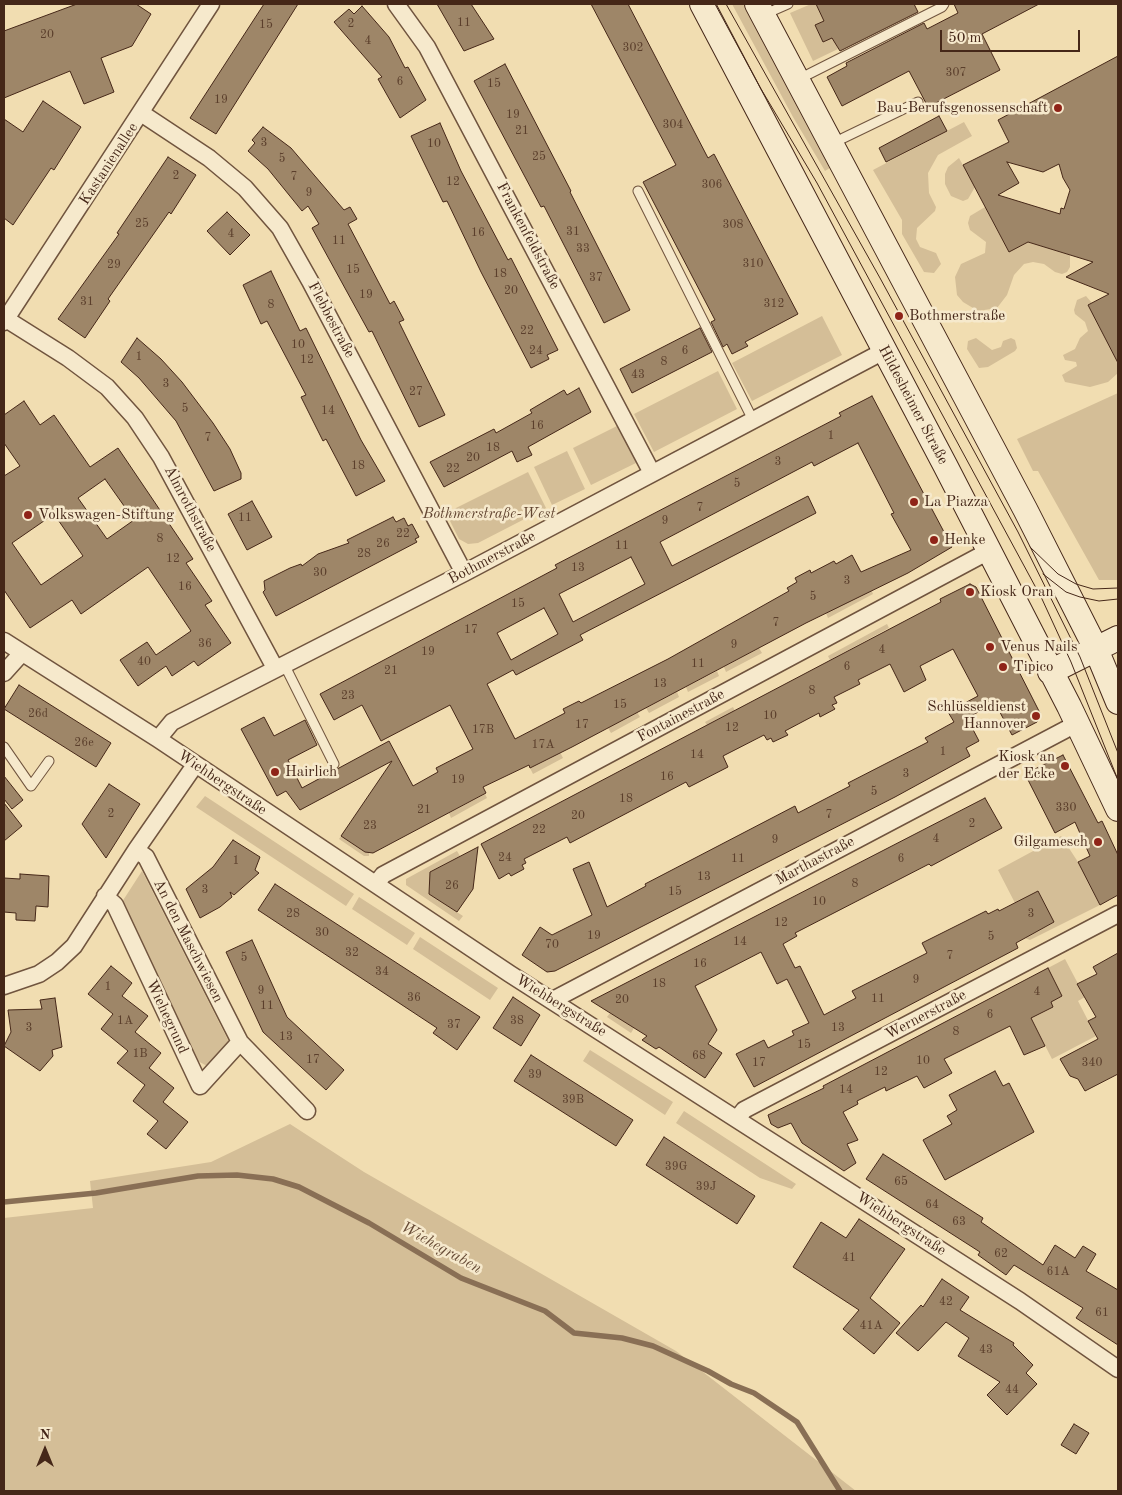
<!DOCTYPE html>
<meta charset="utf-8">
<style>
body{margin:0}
#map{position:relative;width:1122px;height:1495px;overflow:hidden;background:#f1ddb1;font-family:"Old Standard TT",serif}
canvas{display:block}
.frame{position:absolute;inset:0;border:5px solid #452718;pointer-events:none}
.north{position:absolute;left:20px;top:1425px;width:50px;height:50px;-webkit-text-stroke:4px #f6e9cc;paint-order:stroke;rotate:0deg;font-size:14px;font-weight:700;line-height:20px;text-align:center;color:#452718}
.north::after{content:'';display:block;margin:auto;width:18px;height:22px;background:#452718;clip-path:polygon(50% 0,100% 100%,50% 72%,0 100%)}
.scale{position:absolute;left:940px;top:30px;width:140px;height:22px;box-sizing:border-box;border:2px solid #452718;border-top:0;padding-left:6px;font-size:15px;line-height:18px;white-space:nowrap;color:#452718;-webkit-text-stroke:4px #f6e9cc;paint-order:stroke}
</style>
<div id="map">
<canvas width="1122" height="1495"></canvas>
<div class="frame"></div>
<div class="north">N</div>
<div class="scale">50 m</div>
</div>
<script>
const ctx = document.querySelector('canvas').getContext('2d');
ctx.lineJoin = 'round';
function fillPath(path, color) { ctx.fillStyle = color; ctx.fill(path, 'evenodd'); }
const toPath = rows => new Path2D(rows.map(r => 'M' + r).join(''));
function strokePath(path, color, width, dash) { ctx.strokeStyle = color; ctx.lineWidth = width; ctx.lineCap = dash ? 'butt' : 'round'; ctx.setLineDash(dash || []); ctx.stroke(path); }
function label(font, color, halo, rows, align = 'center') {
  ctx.font = font + ' "Old Standard TT",serif'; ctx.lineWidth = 5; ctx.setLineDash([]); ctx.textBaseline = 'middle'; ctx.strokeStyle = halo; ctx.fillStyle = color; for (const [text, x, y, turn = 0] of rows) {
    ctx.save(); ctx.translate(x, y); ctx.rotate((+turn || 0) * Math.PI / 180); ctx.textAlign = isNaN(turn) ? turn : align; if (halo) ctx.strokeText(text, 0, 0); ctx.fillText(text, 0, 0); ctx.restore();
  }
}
fillPath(toPath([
 [732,4,743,4,833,166,825,171,793,117],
 [811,4,816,4,824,21,815,25,823,42,833,37,838,49,813,61,790,13],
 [964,122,972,136,938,155,928,173,929,193,936,207,935,211,917,228,916,239,920,247,936,253,941,264,934,273,924,272,902,234,902,220,873,170],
 [959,158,975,187,968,199,963,201,951,196,945,184,945,174,948,167],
 [985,207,1009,252,1028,242,1070,255,1070,267,1067,272,1062,274,1055,272,1044,264,1033,262,1024,264,1014,275,1007,295,997,308,978,311,963,302,957,295,955,277,961,264,985,253,986,242,970,230,968,223,970,216],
 [1086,296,1092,303,1088,305,1118,363,1118,373,1108,382,1090,387,1065,382,1062,375,1077,366,1076,362,1065,360,1063,355,1075,349,1080,338,1088,331,1085,322,1075,314,1074,310,1077,300],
 [822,316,842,355,752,401,732,363],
 [976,338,992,350,1001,347,1003,341,1011,338,1015,340,1017,348,1015,351,988,367,979,368,967,349,968,341],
 [718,371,737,409,654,452,634,414],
 [1118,393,1118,580,1099,580,1038,471,1033,471,1017,439],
 [619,425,638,462,591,485,573,448],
 [567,451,585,489,552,505,534,467],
 [528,472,546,508,478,543,468,544,459,539,446,513],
 [871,589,873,594,828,618,826,613],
 [887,624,889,628,830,660,828,656],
 [759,648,762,653,726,672,724,667],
 [717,671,719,676,688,692,686,687],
 [677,692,679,697,649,713,646,708],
 [733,707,735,711,707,725,705,722],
 [637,712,640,717,611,733,608,728],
 [560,752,563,758,533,774,530,768],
 [485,794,487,798,451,818,449,813],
 [205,796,354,894,346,906,196,807],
 [341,836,365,852,369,852,369,856,364,856,339,839],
 [1061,836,1078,862,1100,905,1030,940,1025,938,1054,922,1038,891,1015,903,998,870],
 [457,851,460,856,430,872,429,894,463,916,459,921,406,885,406,879],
 [142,871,230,1044,207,1066,196,1060,122,902],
 [359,897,415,933,407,945,352,909],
 [420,937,498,988,490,1000,413,949],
 [1065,959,1085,997,1078,1001,1096,1036,1052,1059,1032,1020,1025,1015,1039,1014,1053,1007,1051,1002,1062,996,1048,968],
 [610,1013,634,1028,631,1033,607,1017],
 [590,1050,673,1102,665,1115,583,1061],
 [684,1111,796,1184,792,1189,760,1178,676,1123],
 [290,1124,364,1172,676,1351,856,1491,4,1491,4,1218,93,1208,90,1181,211,1162]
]), '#d4be97');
strokePath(toPath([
 [4,1202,96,1193,198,1176,237,1175,273,1179,299,1187,369,1223,461,1278,545,1311,574,1333,622,1338,653,1346,708,1371,731,1384,754,1393,797,1422,840,1491]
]), '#896f55', 5.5);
const building = toPath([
 [77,4,136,4,151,14,132,46,101,58,114,92,84,104,70,71,4,98,4,31,77,4],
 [264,4,298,4,216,134,190,118,264,4],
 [437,4,471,4,494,39,464,51,437,4],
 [591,4,628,4,708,158,714,154,798,314,745,342,748,346,732,354,727,344,723,347,711,322,715,320,643,182,676,165,591,4],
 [816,4,914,4,918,12,840,51,832,38,823,42,815,25,824,21,816,4],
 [954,4,1039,4,982,34,1000,70,928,107,909,71,842,106,827,77,847,66,846,63,924,23,927,29,958,13,954,4],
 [362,6,389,37,405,68,408,67,426,100,400,118,378,79,382,77,334,22,349,9,354,14,362,6],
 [1118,56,1118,363,1088,305,1109,294,1066,277,1093,262,1028,242,1009,252,963,165,1009,142,998,120,1118,56],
 [1007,162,1043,172,1059,164,1063,178,1070,190,1064,209,1061,208,1060,214,998,195,1019,183,1007,162],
 [505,64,571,191,570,192,630,310,604,323,544,206,541,207,474,81,505,64],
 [43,101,81,127,54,170,51,168,13,225,4,218,4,119,23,132,43,101],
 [939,116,947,131,886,162,879,148,939,116],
 [440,123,461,171,508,260,511,258,558,350,547,355,549,359,531,368,481,272,448,203,447,201,443,202,411,136,440,123],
 [263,127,291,148,344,210,350,207,357,219,348,224,390,304,394,301,404,320,399,322,445,415,419,427,372,331,369,332,312,228,319,224,308,206,302,211,268,169,248,151,255,143,252,140,263,127],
 [168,157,196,175,171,214,169,212,108,299,110,301,85,338,58,319,119,234,117,233,168,157],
 [227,212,250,235,230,255,207,231,227,212],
 [271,271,300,331,306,328,361,440,385,481,356,496,326,439,323,441,301,397,306,395,267,321,261,324,243,285,271,271],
 [700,328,712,352,632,393,620,369,700,328],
 [137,338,161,359,182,382,213,423,230,449,241,473,241,479,214,491,176,421,139,378,121,362,137,338],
 [579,388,591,412,528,447,532,455,517,462,512,451,444,487,430,462,494,429,496,433,532,413,530,410,564,390,567,395,579,388],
 [872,396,952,547,908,573,806,623,572,747,530,768,529,765,483,787,486,793,373,853,365,852,341,836,392,761,300,810,286,791,277,796,241,729,264,717,274,736,305,720,317,745,288,760,302,788,389,741,413,786,438,772,436,768,473,749,450,705,381,741,362,705,334,720,320,694,557,568,555,565,841,416,839,413,872,396],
 [858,443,894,513,891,514,911,550,861,572,852,555,836,564,834,561,811,573,810,570,795,578,797,582,787,588,789,591,668,659,581,703,579,701,563,709,565,713,515,739,487,684,513,670,516,675,583,640,580,635,816,513,808,496,672,566,660,542,812,462,814,466,858,443],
 [631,557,645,584,573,622,559,594,631,557],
 [544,608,558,634,511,660,497,633,544,608],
 [24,401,40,425,54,415,90,467,118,448,193,559,186,563,212,601,205,605,231,643,198,666,194,661,172,676,166,666,138,686,120,660,147,642,156,655,191,631,148,567,81,614,72,600,30,628,4,590,4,476,20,466,4,443,4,415,24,401],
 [105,479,134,520,107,539,78,498,105,479],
 [54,514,83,556,41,585,12,543,54,514],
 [252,501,272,537,247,550,228,514,252,501],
 [393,517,396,522,404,518,408,526,412,524,419,537,415,539,417,542,276,616,263,592,265,590,264,581,290,568,301,564,302,566,318,554,349,543,347,540,393,517],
 [970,584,976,587,1040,713,1037,722,1012,735,995,703,967,718,979,741,966,748,970,756,895,797,555,971,547,972,522,955,540,927,552,935,592,915,573,869,589,862,607,907,646,886,645,884,795,806,798,813,850,786,848,783,928,742,925,738,954,722,948,712,978,696,953,649,920,666,926,680,904,692,890,664,858,680,860,684,834,697,837,703,832,705,835,709,820,717,819,713,785,731,788,735,773,742,771,738,767,740,764,735,723,756,728,767,689,787,686,782,570,843,567,837,524,859,526,863,522,865,524,869,511,876,509,873,499,879,481,844,941,602,940,599,970,584],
 [19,685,111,743,96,767,4,709,19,685],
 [1063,755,1098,823,1102,821,1118,855,1118,895,1100,905,1078,862,1090,856,1075,822,1055,833,1025,774,1063,755],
 [4,776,23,800,12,809,4,799,4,776],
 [109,784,140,804,106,858,82,824,109,784],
 [985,798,1002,828,931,866,929,864,795,933,797,936,783,944,795,968,800,966,824,1015,856,998,852,991,927,953,922,943,986,911,988,914,998,909,999,911,1038,891,1054,922,1016,943,1018,948,754,1087,736,1054,764,1040,768,1048,794,1035,792,1031,809,1023,787,979,777,984,761,952,695,986,717,1030,708,1044,722,1053,705,1078,659,1047,656,1049,642,1040,647,1036,591,1001,985,798],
 [4,803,22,826,4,841,4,803],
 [233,840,260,857,255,870,259,873,234,895,230,892,232,897,220,907,200,918,186,889,213,867,233,840],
 [478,847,473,889,457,912,429,894,430,872,478,847],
 [20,874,49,876,48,907,36,906,35,921,16,920,16,913,4,912,4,878,20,879,20,874],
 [275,884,480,1017,457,1050,433,1033,437,1028,258,910,275,884],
 [252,940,287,1017,344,1070,326,1090,263,1032,226,952,252,940],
 [1118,953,1118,1074,1085,1091,1078,1079,1070,1076,1060,1059,1098,1039,1088,1021,1096,1017,1077,984,1097,974,1093,967,1118,953],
 [111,966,132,983,122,996,148,1016,135,1032,161,1053,149,1068,174,1088,163,1102,188,1122,166,1149,147,1134,158,1121,133,1101,145,1085,117,1063,128,1051,101,1029,113,1014,88,994,111,966],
 [1048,968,1062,996,1051,1002,1053,1007,1031,1018,1045,1046,1024,1055,1010,1026,944,1059,952,1073,924,1088,917,1076,886,1091,885,1087,857,1101,858,1104,843,1112,858,1140,847,1144,856,1163,844,1171,802,1143,791,1123,778,1128,771,1124,768,1115,824,1088,823,1086,1048,968],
 [513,997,540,1015,521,1046,493,1028,513,997],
 [55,998,62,1047,52,1050,53,1056,40,1071,4,1046,11,1032,8,1010,42,1009,40,1000,55,998],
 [531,1055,633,1120,616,1146,514,1081,531,1055],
 [995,1071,1003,1086,1009,1083,1034,1132,945,1180,923,1140,952,1124,947,1116,957,1110,949,1095,995,1071],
 [664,1137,755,1196,737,1224,646,1165,664,1137],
 [883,1154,983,1218,981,1222,1043,1265,1055,1245,1075,1258,1083,1246,1096,1254,1086,1271,1118,1290,1118,1345,1076,1318,1083,1308,1014,1265,1006,1275,978,1255,980,1252,866,1179,883,1154],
 [859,1219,905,1249,870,1298,900,1323,874,1354,843,1329,859,1310,793,1267,821,1222,846,1238,859,1219],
 [942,1279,969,1297,960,1310,1014,1343,1013,1345,1033,1365,1026,1373,1037,1384,1007,1415,987,1395,1000,1382,958,1356,969,1338,946,1322,918,1351,896,1333,921,1305,923,1307,942,1279],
 [1074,1424,1089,1433,1076,1454,1061,1445,1074,1424]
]);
fillPath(building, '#9e8668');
strokePath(building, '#452718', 1);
const lane = toPath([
 [763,15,788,4],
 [797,80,942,7,944,4],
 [831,144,918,102],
 [638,191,753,420],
 [284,664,334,764],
 [4,747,31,786,49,761]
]);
const street = toPath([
 [396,4,427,47,652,473],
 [141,113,209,158,245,188,280,228,310,281,464,573],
 [6,319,68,358,107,387,135,418,161,457,275,668],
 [4,322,211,4],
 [4,641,158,739,510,974,1020,1301,1118,1369],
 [4,673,22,653],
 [158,739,172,722,464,573,884,351],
 [136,850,146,857,240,1042,307,1111],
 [376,884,383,875,989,551],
 [105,896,115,905,200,1086,240,1042],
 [4,986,39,974,57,962,74,946,136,850,195,765],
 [553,1000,1078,723],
 [737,1119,744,1110,1118,914]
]);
const secondary = toPath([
 [702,4,945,465,1069,706,1118,809],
 [757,4,1025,509,1096,649,1118,702],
 [1050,672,1118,638]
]);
strokePath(lane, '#70543e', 11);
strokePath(street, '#70543e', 19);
strokePath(secondary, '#452718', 26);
strokePath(lane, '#f6e9cc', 9);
strokePath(street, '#f6e9cc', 16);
strokePath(secondary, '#f6e9cc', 24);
strokePath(toPath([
 [715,4,761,89,817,183,1042,599,1071,662,1118,780],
 [726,4,880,278,1018,532,1080,657,1118,753],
 [1030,547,1058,574,1076,584,1093,589,1118,588],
 [1043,574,1066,592,1080,597,1099,601,1118,599]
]), '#452718', 1);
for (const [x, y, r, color] of [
 [1058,108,5,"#8f2418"],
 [899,316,5,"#8f2418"],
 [914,502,5,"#8f2418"],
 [28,515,5,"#8f2418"],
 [934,540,5,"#8f2418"],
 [970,592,5,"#8f2418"],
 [990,647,5,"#8f2418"],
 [1003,667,5,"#8f2418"],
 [1036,716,5,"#8f2418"],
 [1065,766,5,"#8f2418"],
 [275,772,5,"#8f2418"],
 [1098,842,5,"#8f2418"]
]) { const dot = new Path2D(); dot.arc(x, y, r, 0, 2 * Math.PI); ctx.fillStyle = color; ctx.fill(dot); strokePath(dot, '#f6e9cc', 2); }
label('12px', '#5b3f2c', null, [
 ["11",464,23],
 ["2",351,24],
 ["15",266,25],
 ["20",47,35],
 ["4",368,41],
 ["302",633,48],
 ["307",956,73],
 ["6",400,82],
 ["15",494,84],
 ["19",221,100],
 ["19",513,115],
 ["304",673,125],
 ["21",522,131],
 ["3",264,143],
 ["10",434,144],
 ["25",539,157],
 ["5",282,159],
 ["2",176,176],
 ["7",294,177],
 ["12",453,182],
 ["306",712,185],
 ["9",309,193],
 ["25",142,224],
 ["308",733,225],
 ["31",573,232],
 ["16",478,233],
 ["4",231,234],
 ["11",339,241],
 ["33",583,249],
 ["310",753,264],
 ["29",114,265],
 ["15",353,270],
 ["18",500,274],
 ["37",596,278],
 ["20",511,291],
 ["19",366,295],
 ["31",87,302],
 ["312",774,304],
 ["8",271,305],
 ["22",527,331],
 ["10",298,345],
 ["24",536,351],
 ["6",685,351],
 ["1",139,357],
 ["12",307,360],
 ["8",664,362],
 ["43",638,375],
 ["3",166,384],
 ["27",416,392],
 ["5",185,409],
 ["14",328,411],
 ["16",537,426],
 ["1",831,436],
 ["7",208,438],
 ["18",493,448],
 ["20",473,458],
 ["3",778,462],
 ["18",358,466],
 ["22",453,469],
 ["5",737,484],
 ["7",700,508],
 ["11",245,518],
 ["9",665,521],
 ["22",403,534],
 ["8",160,539],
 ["26",383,544],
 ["11",622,546],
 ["28",364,554],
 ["12",173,559],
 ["13",578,568],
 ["30",320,573],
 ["3",847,581],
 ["16",185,587],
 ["5",813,597],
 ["15",518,604],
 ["7",776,623],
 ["17",471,630],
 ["36",205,644],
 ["9",734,645],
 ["4",882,650],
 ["19",428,652],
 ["40",144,662],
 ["11",698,664],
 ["6",847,667],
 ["21",391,671],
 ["13",660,684],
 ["8",812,691],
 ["23",348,696],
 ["15",620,705],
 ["26d",38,714],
 ["10",770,716],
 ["17",582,725],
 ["12",732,728],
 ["17B",483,730],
 ["26e",84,743],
 ["17A",543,745],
 ["1",943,752],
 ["14",697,755],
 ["3",906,774],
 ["16",667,777],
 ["19",458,780],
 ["5",874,792],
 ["18",626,799],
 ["330",1066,808],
 ["21",424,810],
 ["2",111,814],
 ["7",829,815],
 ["20",578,816],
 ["2",972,824],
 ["23",370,826],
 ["22",539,830],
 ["4",936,839],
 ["9",775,840],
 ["24",505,858],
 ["11",738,859],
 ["6",901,859],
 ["1",236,861],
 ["13",704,877],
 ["8",855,884],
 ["26",452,886],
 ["3",205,890],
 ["15",675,892],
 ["10",819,902],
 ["28",293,914],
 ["3",1031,914],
 ["12",781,923],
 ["30",322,933],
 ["19",594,936],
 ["5",991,937],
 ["14",740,942],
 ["70",552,945],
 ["32",352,953],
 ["7",950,956],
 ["5",244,958],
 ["16",700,964],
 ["34",382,972],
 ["9",916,980],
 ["18",659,984],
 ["1",108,987],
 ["9",261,991],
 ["4",1037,992],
 ["36",414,998],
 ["11",878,999],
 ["20",622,1000],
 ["11",267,1006],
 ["6",990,1015],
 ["1A",125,1021],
 ["38",517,1021],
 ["37",454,1025],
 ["3",29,1028],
 ["13",838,1028],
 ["8",956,1032],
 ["13",286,1037],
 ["15",804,1045],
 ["1B",140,1054],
 ["68",699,1056],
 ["17",313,1060],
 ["10",923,1061],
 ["17",759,1063],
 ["340",1092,1063],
 ["12",881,1072],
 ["39",535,1075],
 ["14",846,1090],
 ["39B",573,1100],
 ["39G",676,1167],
 ["65",901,1182],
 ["39J",706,1187],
 ["64",932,1205],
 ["63",959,1222],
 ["62",1001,1254],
 ["41",849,1258],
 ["61A",1058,1272],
 ["42",946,1302],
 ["61",1102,1313],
 ["41A",871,1326],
 ["43",986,1350],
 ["44",1012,1390]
]);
label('15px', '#452718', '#f6e9cc', [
 ["Bau-Berufsgenossenschaft",1048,108,"right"],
 ["Bothmerstraße",909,316],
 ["La Piazza",924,502],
 ["Volkswagen-Stiftung",38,515],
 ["Henke",944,540],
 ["Kiosk Oran",980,592],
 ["Venus Nails",1000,647],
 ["Tipico",1013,667],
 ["Schlüsseldienst",1026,707,"right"],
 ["Hannover",1026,724,"right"],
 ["Kiosk an",1055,757,"right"],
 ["der Ecke",1055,774,"right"],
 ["Hairlich",285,772],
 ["Gilgamesch",1088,842,"right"]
], 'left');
label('15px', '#452718', '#f6e9cc', [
 ["Kastanienallee",109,164,-57],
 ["Frankenfeldstraße",528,236,62],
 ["Flebbestraße",331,320,62],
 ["Hildesheimer Straße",913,405,62],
 ["Almrothstraße",190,509,62],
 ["Bothmerstraße",492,558,-28],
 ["Fontainestraße",681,716,-28],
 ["Wiehbergstraße",222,783,34],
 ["Marthastraße",815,861,-28],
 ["An den Maschwiesen",188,941,63],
 ["Wiehbergstraße",561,1006,32],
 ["Wernerstraße",926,1015,-28],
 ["Wiehegrund",167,1017,65],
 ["Wiehbergstraße",901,1224,33]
]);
label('italic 15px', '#624531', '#f6e9cc', [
 ["Bothmerstraße-West",489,514]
]);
label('italic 16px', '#674b36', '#f6e9cc', [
 ["Wiehegraben",441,1248,29]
]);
</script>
